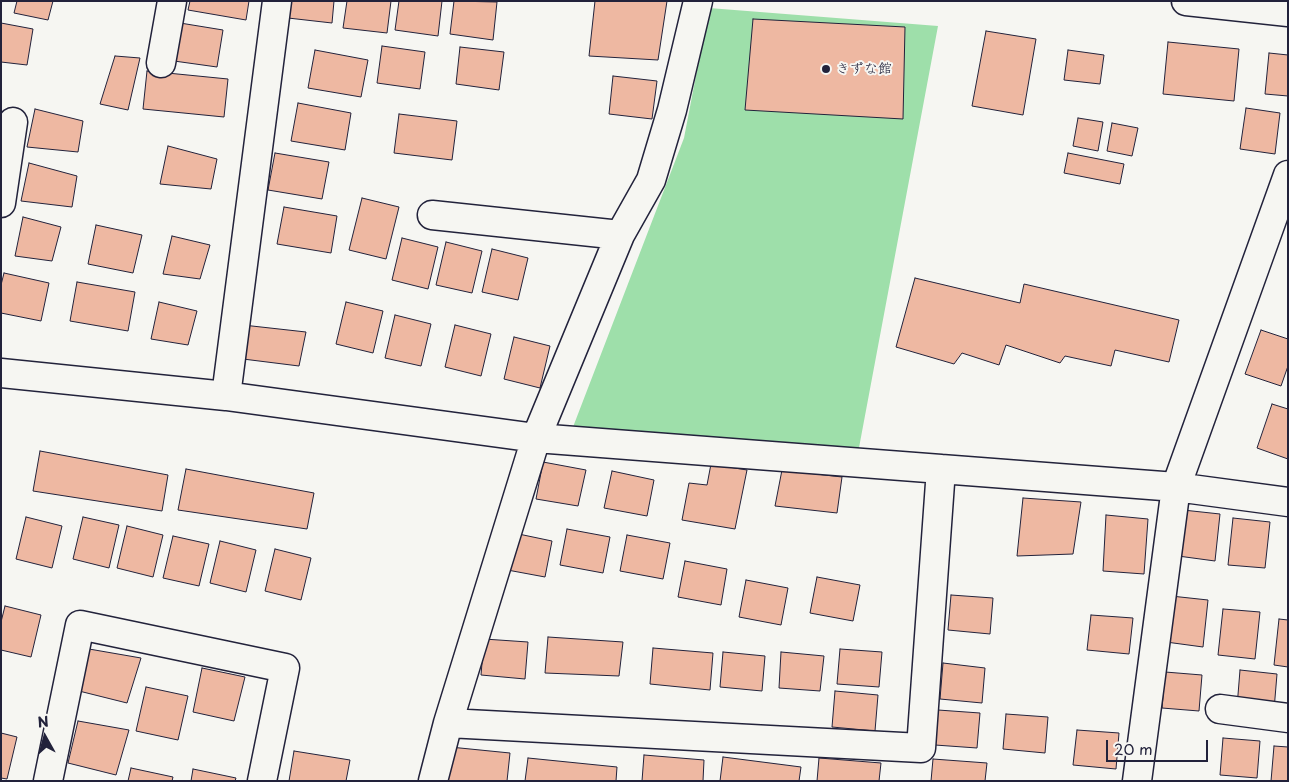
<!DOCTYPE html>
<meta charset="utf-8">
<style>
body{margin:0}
#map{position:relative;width:1289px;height:782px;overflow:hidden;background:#f6f6f2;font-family:"Playpen Sans",sans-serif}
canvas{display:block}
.frame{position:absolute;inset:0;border:2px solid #22223b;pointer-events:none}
.north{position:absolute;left:20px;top:712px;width:50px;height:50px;-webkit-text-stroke:4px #f6f6f2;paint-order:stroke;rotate:353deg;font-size:14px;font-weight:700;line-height:20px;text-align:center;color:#22223b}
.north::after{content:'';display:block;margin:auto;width:18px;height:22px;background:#22223b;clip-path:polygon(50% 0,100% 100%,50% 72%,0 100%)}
.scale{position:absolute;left:1106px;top:740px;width:102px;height:22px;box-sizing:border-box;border:2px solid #22223b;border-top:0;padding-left:6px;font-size:15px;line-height:18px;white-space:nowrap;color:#22223b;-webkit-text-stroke:4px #f6f6f2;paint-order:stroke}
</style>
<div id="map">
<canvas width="1289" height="782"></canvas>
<div class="frame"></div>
<div class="north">N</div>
<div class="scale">20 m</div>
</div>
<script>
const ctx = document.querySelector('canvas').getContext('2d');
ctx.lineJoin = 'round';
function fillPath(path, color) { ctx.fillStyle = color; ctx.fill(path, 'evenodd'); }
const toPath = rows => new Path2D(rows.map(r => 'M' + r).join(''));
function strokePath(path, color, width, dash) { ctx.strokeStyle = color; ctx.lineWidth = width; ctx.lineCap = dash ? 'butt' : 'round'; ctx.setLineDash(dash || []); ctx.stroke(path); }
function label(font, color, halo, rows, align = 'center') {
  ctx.font = font + ' "Playpen Sans","Klee One",sans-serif'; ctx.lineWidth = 4; ctx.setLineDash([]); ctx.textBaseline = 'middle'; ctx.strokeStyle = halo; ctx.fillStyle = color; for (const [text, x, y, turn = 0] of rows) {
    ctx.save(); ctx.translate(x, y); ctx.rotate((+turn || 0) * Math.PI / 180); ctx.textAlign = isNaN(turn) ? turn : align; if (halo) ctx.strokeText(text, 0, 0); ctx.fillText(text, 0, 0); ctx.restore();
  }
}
fillPath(toPath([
 [709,8,938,26,858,453,573,427,684,138]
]), '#9edfaa');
const building = toPath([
 [17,1,53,1,48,20,14,13,17,1],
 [190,1,249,1,246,20,188,10,190,1],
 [290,1,334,1,332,23,288,18,290,1],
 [347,1,391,1,387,33,343,28,347,1],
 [399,1,442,1,438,36,395,30,399,1],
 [454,1,497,2,493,40,450,34,454,1],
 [595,1,667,1,658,60,589,56,595,1],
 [753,19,905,27,903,119,745,110,753,19],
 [1,23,33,29,27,65,1,62,1,23],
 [180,23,223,30,217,67,174,61,180,23],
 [986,31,1036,39,1023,115,972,106,986,31],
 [1168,42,1239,49,1234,101,1163,94,1168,42],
 [382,46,425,52,420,89,377,83,382,46],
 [460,47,504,52,499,90,456,84,460,47],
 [315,50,368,60,361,97,308,88,315,50],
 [1068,50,1104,55,1100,84,1064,80,1068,50],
 [1269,53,1288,55,1288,96,1265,94,1269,53],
 [115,56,140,58,128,110,100,104,115,56],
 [147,71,228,79,224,117,143,109,147,71],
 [613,76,657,81,652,119,609,114,613,76],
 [298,103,351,113,345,150,291,141,298,103],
 [1246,108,1280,113,1275,154,1240,149,1246,108],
 [35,109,83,121,78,152,27,147,35,109],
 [399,114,457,121,452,160,394,153,399,114],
 [1078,118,1103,122,1098,151,1073,146,1078,118],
 [1112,123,1138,128,1132,156,1107,151,1112,123],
 [168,146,217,159,211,189,160,184,168,146],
 [275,153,329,162,322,199,268,190,275,153],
 [1068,153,1124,164,1120,184,1064,173,1068,153],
 [29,163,77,176,72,207,21,201,29,163],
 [362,198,399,207,386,259,349,250,362,198],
 [284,207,337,216,331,253,277,244,284,207],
 [23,217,61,227,52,261,15,256,23,217],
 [96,225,142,235,133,273,88,264,96,225],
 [172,236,210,245,200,279,163,274,172,236],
 [402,238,438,247,428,289,392,280,402,238],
 [446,242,482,251,472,293,436,285,446,242],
 [492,249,528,258,518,300,482,292,492,249],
 [4,273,49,283,41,321,1,313,1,285,4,273],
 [915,278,1020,303,1024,284,1179,320,1169,362,1115,350,1111,366,1065,356,1060,363,1006,345,999,365,962,353,954,364,896,347,915,278],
 [77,282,135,292,128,331,70,321,77,282],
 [159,302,197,311,188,345,151,339,159,302],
 [346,302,383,311,373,353,336,344,346,302],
 [395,315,431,324,421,366,385,358,395,315],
 [243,325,306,332,299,366,235,358,243,325],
 [455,325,491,334,481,376,445,367,455,325],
 [1261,330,1288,339,1288,366,1281,386,1245,374,1261,330],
 [514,337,550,346,540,388,504,379,514,337],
 [1272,404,1288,409,1288,459,1257,448,1272,404],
 [40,451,168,475,162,511,33,491,40,451],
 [543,462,586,470,578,506,536,499,543,462],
 [711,464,747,470,735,529,682,520,689,483,707,485,711,464],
 [186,469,314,493,307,529,178,510,186,469],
 [782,470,842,477,837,513,775,506,782,470],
 [612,471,654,480,647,516,604,508,612,471],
 [1023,498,1081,502,1073,554,1017,556,1023,498],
 [1183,510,1220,514,1215,561,1178,556,1183,510],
 [1106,515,1148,519,1144,574,1103,571,1106,515],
 [26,517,62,526,52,568,16,559,26,517],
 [83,517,119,525,109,568,73,559,83,517],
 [1233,518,1270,522,1265,568,1228,565,1233,518],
 [127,526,163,535,153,577,117,568,127,526],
 [567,529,610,537,603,573,560,565,567,529],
 [509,532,552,541,545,577,502,569,509,532],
 [627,535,670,543,663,579,620,571,627,535],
 [173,536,209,544,199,586,163,578,173,536],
 [220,541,256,550,246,592,210,583,220,541],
 [275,549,311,558,301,600,265,591,275,549],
 [685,561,727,569,721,605,678,597,685,561],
 [817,577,860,585,853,621,810,613,817,577],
 [746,580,788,588,781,625,739,617,746,580],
 [951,595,993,598,990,634,948,630,951,595],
 [1171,596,1208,600,1203,647,1166,642,1171,596],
 [5,606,41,615,31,657,1,650,1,622,5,606],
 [1223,609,1260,612,1255,659,1218,655,1223,609],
 [1091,615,1133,618,1129,654,1087,650,1091,615],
 [1279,619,1288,620,1288,667,1274,665,1279,619],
 [548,637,623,642,619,676,545,673,548,637],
 [484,639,528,642,525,679,481,675,484,639],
 [653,648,713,653,710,690,650,684,653,648],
 [89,649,141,658,127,703,79,691,89,649],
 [840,649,882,652,879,687,837,684,840,649],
 [723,652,765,656,762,691,720,687,723,652],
 [781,652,824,656,820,691,779,688,781,652],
 [943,663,985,668,982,703,940,699,943,663],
 [202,668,245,677,234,721,193,712,202,668],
 [1240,670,1277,674,1274,710,1237,707,1240,670],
 [1165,672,1202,675,1199,711,1162,708,1165,672],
 [146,687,188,696,178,740,136,731,146,687],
 [835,691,878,695,875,731,832,727,835,691],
 [938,710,980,713,977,748,935,745,938,710],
 [1006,714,1048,717,1045,753,1003,749,1006,714],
 [78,721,129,730,116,775,68,763,78,721],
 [1077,730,1119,733,1116,769,1073,765,1077,730],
 [1,733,17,737,7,779,1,778,1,733],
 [1223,738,1260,741,1257,778,1220,775,1223,738],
 [1274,746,1288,747,1288,781,1271,781,1274,746],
 [450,747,510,753,507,781,447,781,450,747],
 [294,751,350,760,346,781,289,781,294,751],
 [644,755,704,760,703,781,642,781,644,755],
 [723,757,801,767,799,781,720,781,723,757],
 [528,758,617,767,616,781,525,781,528,758],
 [819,758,881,763,879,781,817,781,819,758],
 [933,759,987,763,985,781,931,781,933,759],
 [131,768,173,777,172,781,128,781,131,768],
 [193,769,236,778,235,781,191,781,193,769]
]);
fillPath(building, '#eeb8a2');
strokePath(building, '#22223b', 1);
const street = toPath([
 [161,63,172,1],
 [1,203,13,122],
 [432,215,620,235],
 [1,373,226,396,536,438,1176,487,1288,502],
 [226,396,277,1],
 [1220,709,1288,718],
 [448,723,921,748,941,469],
 [48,781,80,625,285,668,262,781],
 [433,781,448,723,536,438,620,235,651,180,672,110,698,1],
 [1137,781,1176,487,1288,175]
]);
const primary = toPath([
 [1186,1,1288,12]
]);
strokePath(street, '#22223b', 31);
strokePath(primary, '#22223b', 31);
strokePath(street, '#f6f6f2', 28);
strokePath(primary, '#f6f6f2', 28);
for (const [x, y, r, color] of [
 [826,69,5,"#22223b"]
]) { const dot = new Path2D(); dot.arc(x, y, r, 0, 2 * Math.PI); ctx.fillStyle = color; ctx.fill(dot); strokePath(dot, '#f6f6f2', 2); }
label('14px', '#22223b', '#f6f6f2', [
 ["きずな館",836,69]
], 'left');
</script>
